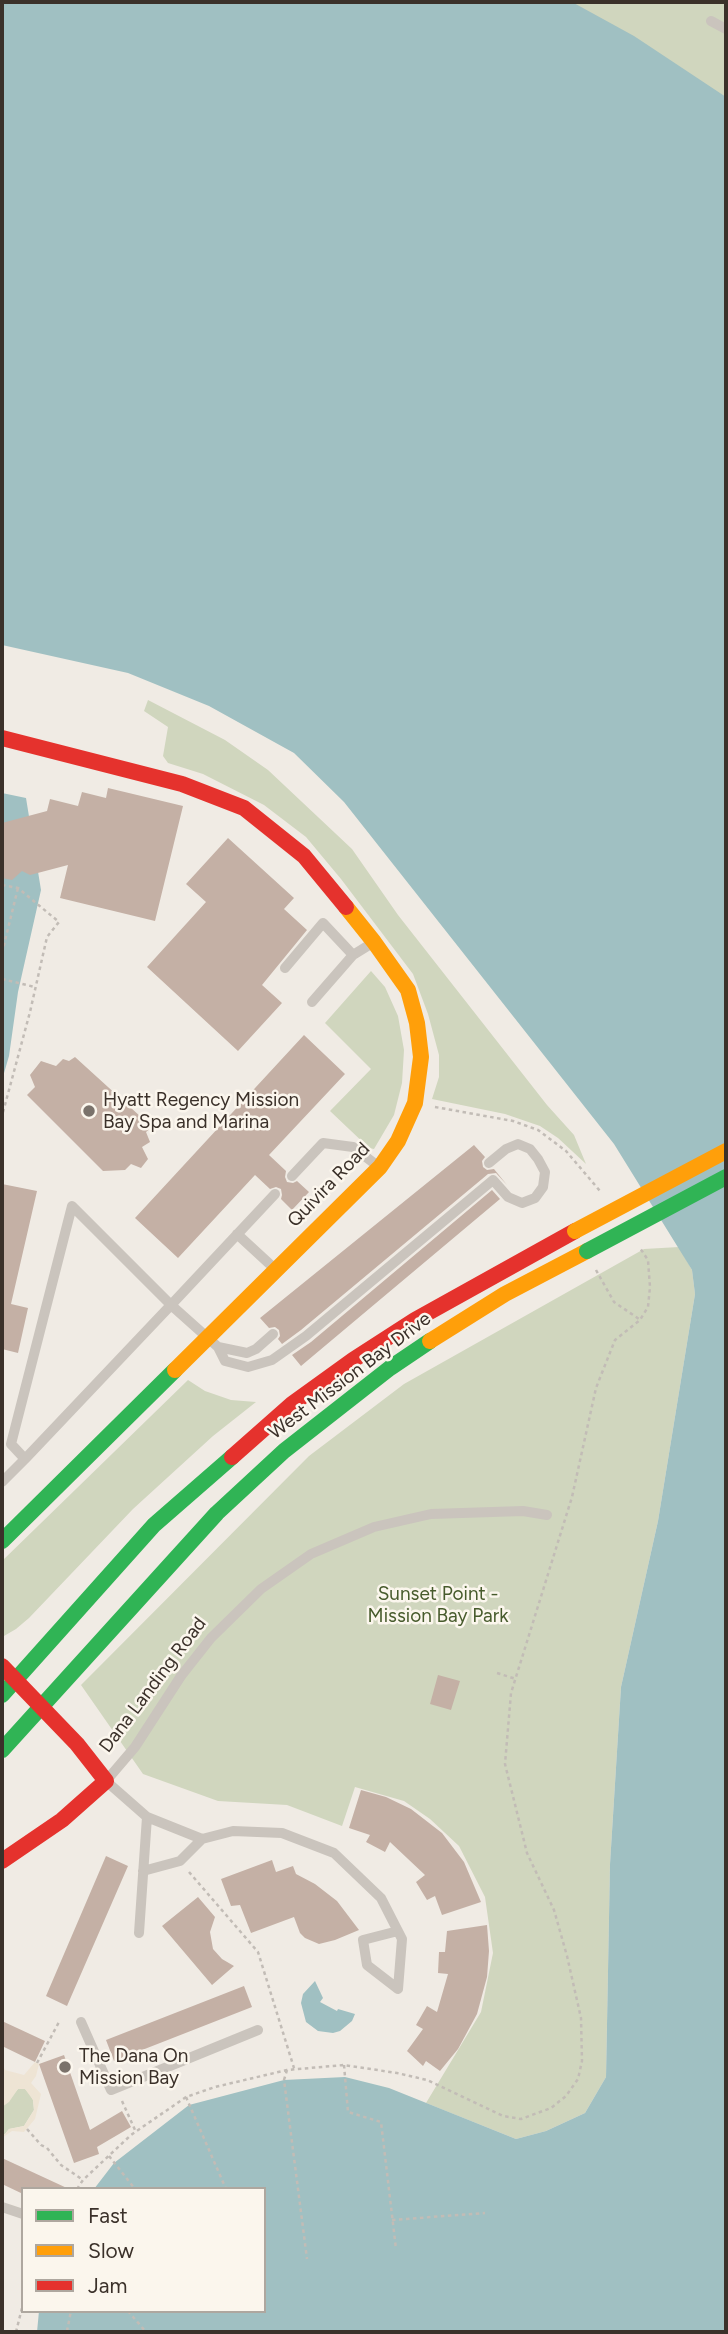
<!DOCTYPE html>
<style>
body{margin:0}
#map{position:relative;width:728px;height:2334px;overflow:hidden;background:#f0ebe4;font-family:Figtree,sans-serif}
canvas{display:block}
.frame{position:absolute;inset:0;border:4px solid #3b312a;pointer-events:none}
.legend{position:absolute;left:21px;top:2187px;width:245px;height:126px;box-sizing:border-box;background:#fbf6ed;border:2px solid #aea79f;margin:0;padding:9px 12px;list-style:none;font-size:21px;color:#3b312a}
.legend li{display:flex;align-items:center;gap:14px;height:35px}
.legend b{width:35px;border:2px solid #aea79f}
</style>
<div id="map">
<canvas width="728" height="2334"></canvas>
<div class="frame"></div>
<ul class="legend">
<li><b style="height:9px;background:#30b455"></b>Fast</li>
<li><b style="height:9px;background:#ff9f0a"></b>Slow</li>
<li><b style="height:9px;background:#e5322d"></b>Jam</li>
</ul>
</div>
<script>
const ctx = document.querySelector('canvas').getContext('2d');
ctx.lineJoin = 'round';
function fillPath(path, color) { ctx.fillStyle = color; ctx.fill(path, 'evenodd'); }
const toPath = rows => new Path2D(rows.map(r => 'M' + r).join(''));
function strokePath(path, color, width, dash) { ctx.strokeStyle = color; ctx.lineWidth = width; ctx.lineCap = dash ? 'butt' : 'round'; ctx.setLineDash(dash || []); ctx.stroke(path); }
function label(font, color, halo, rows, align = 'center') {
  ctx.font = font + ' Figtree,sans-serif'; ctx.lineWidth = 5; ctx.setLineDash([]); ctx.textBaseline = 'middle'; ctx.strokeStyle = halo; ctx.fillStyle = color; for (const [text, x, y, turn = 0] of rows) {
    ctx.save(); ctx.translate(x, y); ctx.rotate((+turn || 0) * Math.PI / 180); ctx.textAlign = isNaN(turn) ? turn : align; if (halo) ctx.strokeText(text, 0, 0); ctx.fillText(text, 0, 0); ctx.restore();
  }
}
fillPath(toPath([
 [552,2,726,2,726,102],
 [148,700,225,740,268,770,352,849,398,915,547,1105,574,1135,586,1164,558,1138,540,1126,505,1114,432,1099,439,1077,439,1055,428,1014,413,974,341,879,306,837,264,805,203,774,168,763,163,756,168,727,144,711],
 [371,971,385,987,398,1016,404,1050,402,1083,394,1115,374,1149,369,1148,330,1111,371,1069,325,1023],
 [679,1247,692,1270,695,1294,658,1521,621,1687,610,1864,606,2077,585,2113,546,2131,516,2139,426,2103,481,2012,493,1953,485,1897,459,1846,430,1819,404,1801,355,1787,342,1826,287,1805,218,1801,143,1774,81,1685,309,1456,404,1384,644,1249],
 [188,1380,205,1391,231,1400,256,1402,213,1436,133,1509,29,1618,16,1629,4,1636,2,1634,2,1561],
 [18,2089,25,2089,30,2093,33,2100,34,2110,24,2126,9,2129,5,2134,2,2134,2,2107]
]), '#d0d6be');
fillPath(toPath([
 [35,2062,39,2064,36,2076,31,2083,41,2094,35,2119,24,2132,12,2131,2,2138,2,2134,5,2134,9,2129,24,2126,34,2110,33,2100,25,2089,18,2089,9,2102,2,2107,2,2064,5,2070,24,2075]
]), '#eee4d4');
fillPath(toPath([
 [2,2,572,2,634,36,726,97,726,2332,37,2332,39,2311,264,2311,264,2189,94,2189,114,2163,189,2105,284,2080,345,2077,389,2088,516,2139,546,2131,585,2113,606,2077,610,1864,621,1687,658,1521,695,1294,692,1270,614,1144,344,802,294,753,209,706,128,673,2,645],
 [2,793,26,798,41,890,18,992,9,1056,2,1080],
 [315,1981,323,1998,320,2002,337,2011,338,2009,355,2014,352,2021,340,2031,333,2033,318,2031,306,2022,301,2003,303,1994]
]), '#a0c0c2');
fillPath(toPath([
 [108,788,183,806,155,921,60,898,68,865,30,875,22,871,12,880,2,878,2,823,47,811,50,799,78,806,82,792,106,798],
 [228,838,294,898,284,909,307,930,262,985,282,1003,238,1051,147,967,206,902,186,884],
 [304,1035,345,1074,269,1155,286,1171,285,1177,287,1182,293,1183,297,1181,309,1192,292,1210,281,1199,282,1195,281,1189,276,1187,270,1189,255,1175,178,1258,135,1218],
 [75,1057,152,1127,146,1132,150,1142,142,1147,148,1159,141,1168,131,1164,125,1170,103,1171,27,1095,35,1087,30,1075,41,1061,56,1066,63,1059,69,1061],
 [474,1145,485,1157,482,1161,483,1167,487,1170,494,1169,507,1185,496,1173,488,1174,301,1330,282,1344,278,1339,280,1336,279,1330,275,1327,269,1328,260,1318],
 [2,1184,37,1191,11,1304,28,1308,18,1353,2,1349],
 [492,1190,500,1199,301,1366,292,1355,311,1342],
 [438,1675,460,1681,451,1710,430,1704],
 [361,1790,386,1797,411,1809,442,1833,464,1862,481,1902,442,1915,435,1896,427,1900,416,1882,425,1875,390,1842,385,1852,366,1842,370,1835,349,1828],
 [106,1856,128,1866,67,2006,46,1996],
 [272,1860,276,1872,293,1866,296,1874,315,1884,337,1901,359,1930,335,1940,319,1944,305,1938,300,1933,294,1917,251,1933,240,1905,231,1906,221,1879],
 [198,1897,215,1917,210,1932,213,1949,222,1959,234,1966,212,1985,162,1926],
 [487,1925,489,1951,487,1977,477,2014,458,2049,440,2071,426,2061,423,2066,407,2051,423,2029,416,2025,427,2006,437,2012,448,1974,438,1973,439,1952,445,1952,447,1931],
 [244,1986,252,2007,114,2061,106,2040],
 [2,2021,45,2041,35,2062,2,2046],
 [64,2055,90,2130,122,2111,131,2127,97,2147,99,2154,74,2163,39,2064],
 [2,2158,69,2189,23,2189,23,2194,2,2184]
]), '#c4b0a5');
strokePath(toPath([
 [2,885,18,888,59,922,47,937,30,1012,2,1116],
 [2,953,18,888],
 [2,979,35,987],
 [435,1107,513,1121,538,1130,566,1151,600,1191],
 [596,1270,614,1302,639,1319],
 [497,1673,516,1679],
 [189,1872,258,1952,294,2068],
 [37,2063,59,2022],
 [344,2065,348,2112,381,2122,396,2249],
 [287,2070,284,2080,307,2259],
 [186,2097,226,2189],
 [122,2101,135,2130],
 [27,2129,41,2145,47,2148,61,2165,83,2180],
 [109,2156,135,2189],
 [77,2189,83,2180,131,2135,186,2097,215,2087,287,2070,344,2065,397,2073,427,2080,503,2116,521,2119,551,2108,566,2096,578,2079,582,2061,581,2018,567,1956,554,1910,527,1853,505,1764,511,1693,572,1497,596,1388,615,1340,640,1320,648,1307,650,1287,648,1260,640,1248],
 [392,2220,485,2213],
 [128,2311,146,2332],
 [67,2331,71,2311],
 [16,2332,23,2304]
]), '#c2bcb6', 2.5, [3.5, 3.5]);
strokePath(toPath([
 [711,21,726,29],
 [285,968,323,923,353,955],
 [312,1002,353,955,374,942],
 [292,1176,323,1143,353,1147,379,1167],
 [275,1194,171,1305,25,1459,11,1444,72,1206,171,1305,218,1347,225,1361,248,1367,272,1360,306,1336,493,1180,508,1197,522,1203,535,1198,543,1187,545,1172,538,1159,530,1149,518,1144,506,1149,489,1163],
 [237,1234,275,1269],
 [218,1347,247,1353,256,1349,273,1334],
 [2,1482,25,1459],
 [143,1871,180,1861,202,1839],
 [398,1931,363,1940,367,1965,398,1989,402,1939,381,1898,334,1853,282,1833,233,1831,202,1839,147,1817,106,1781,135,1747,181,1676,211,1638,261,1589,311,1554,374,1527,431,1514,523,1511,547,1515],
 [139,1933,147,1817],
 [81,2022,111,2090,258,2030],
 [2,2207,23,2214]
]), '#cac4bd', 10);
strokePath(toPath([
 [2,1541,175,1370],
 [2,1695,154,1525,232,1457],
 [2,1750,217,1513,284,1451,390,1368,430,1341]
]), '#30b455', 16);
strokePath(toPath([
 [430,1341,505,1294,587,1251],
 [175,1370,380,1167,398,1141,415,1103,421,1057,417,1023,408,990,374,942,346,907]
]), '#ff9f0a', 16);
strokePath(toPath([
 [2,738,182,784,244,808,304,856,346,907],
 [232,1457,292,1404,353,1360,415,1320,575,1231],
 [2,1666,77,1744,106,1781,62,1820,2,1861]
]), '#e5322d', 16);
strokePath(toPath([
 [587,1251,726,1177]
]), '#30b455', 16);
strokePath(toPath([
 [575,1231,726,1151]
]), '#ff9f0a', 16);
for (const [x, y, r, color] of [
 [89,1111,7,"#7a726b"],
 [65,2067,7,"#7a726b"]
]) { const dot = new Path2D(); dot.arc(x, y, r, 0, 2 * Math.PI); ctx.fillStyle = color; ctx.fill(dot); strokePath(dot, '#fbf6ed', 2.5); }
label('19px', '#3b312a', '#fbf6ed', [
 ["Hyatt Regency Mission",103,1100],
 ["Bay Spa and Marina",103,1122],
 ["The Dana On",79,2056],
 ["Mission Bay",79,2078]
], 'left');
label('19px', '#3b312a', '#fbf6ed', [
 ["Quivira Road",329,1185,-46],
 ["West Mission Bay Drive",350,1376,-37],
 ["Dana Landing Road",153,1685,-53]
]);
label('19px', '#475b2c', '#fbf6ed', [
 ["Sunset Point -",438,1594],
 ["Mission Bay Park",438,1616]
]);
</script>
